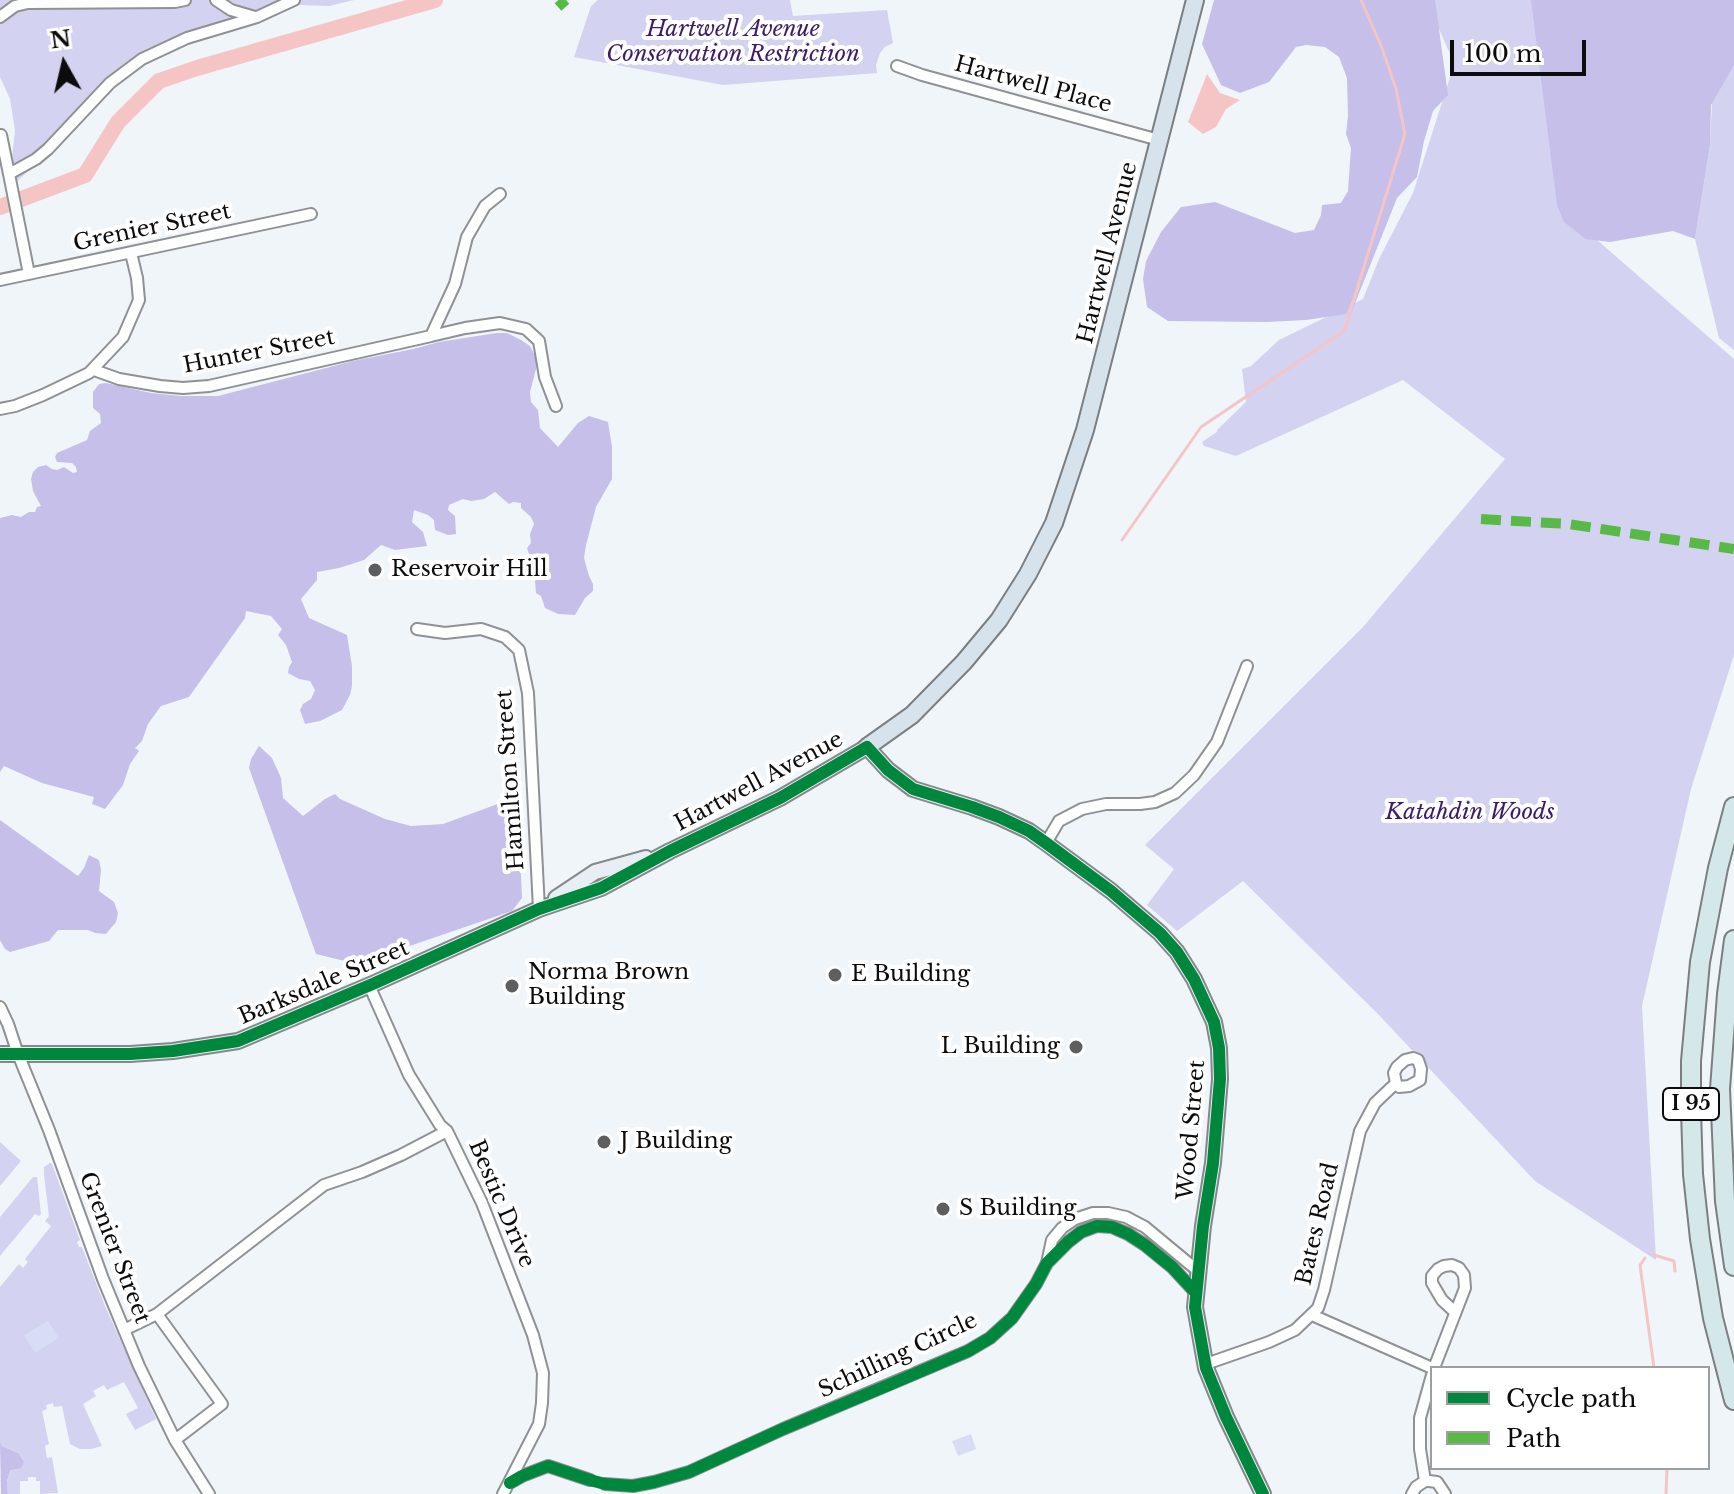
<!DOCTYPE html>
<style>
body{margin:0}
#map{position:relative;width:1734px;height:1494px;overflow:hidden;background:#f0f5fa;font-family:"Libre Baskerville",serif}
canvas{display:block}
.legend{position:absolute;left:1430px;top:1366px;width:280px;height:104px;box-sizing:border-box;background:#fff;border:2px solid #9e9e9e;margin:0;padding:10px 14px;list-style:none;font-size:24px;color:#0c0c0c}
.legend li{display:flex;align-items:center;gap:16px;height:40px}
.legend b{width:40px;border:2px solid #9e9e9e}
.north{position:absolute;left:24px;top:24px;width:80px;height:80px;-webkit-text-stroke:6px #fff;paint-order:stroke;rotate:352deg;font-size:22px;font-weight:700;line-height:32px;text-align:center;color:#0c0c0c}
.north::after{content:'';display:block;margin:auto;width:28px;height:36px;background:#0c0c0c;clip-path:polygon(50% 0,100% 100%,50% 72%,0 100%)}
.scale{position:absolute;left:1450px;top:40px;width:136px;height:36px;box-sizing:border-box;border:4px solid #0c0c0c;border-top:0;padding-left:10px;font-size:24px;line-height:28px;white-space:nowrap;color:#0c0c0c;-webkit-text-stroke:6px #fff;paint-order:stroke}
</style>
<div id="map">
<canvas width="1734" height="1494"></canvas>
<ul class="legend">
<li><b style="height:10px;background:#00873e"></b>Cycle path</li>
<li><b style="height:10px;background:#58b947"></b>Path</li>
</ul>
<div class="north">N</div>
<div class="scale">100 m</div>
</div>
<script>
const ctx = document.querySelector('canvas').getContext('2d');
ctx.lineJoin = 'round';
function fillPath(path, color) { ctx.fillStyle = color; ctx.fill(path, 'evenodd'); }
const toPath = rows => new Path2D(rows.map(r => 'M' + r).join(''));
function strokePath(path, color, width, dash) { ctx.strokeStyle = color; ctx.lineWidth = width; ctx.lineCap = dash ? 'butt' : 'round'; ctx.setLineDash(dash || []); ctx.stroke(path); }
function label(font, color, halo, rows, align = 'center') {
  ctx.font = font + ' "Libre Baskerville",serif'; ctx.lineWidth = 8; ctx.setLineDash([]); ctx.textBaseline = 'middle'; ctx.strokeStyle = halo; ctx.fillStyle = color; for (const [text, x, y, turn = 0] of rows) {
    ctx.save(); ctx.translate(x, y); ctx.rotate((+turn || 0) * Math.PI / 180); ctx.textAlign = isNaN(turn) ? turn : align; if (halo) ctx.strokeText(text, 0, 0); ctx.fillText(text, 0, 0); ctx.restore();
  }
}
fillPath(toPath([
 [0,0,354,0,329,6,297,5,260,21,189,42,157,55,133,70,114,85,76,123,76,129,16,182,12,159,15,130,10,99,0,77],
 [598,0,790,0,793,16,887,10,893,43,885,47,880,53,876,65,877,73,723,85,574,57,591,6],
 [1426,0,1734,0,1734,350,1719,338,1695,239,1710,145,1712,103,1589,233,1734,359,1734,655,1691,789,1642,1006,1656,1260,1535,1181,1378,1014,1243,881,1177,931,1147,905,1174,869,1145,845,1363,627,1505,459,1403,380,1236,456,1204,446,1202,442,1217,432,1217,430,1246,402,1242,369,1251,366,1279,340,1363,299,1379,259,1413,193,1453,68,1451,56],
 [0,1142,21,1161,0,1186],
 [50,1163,52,1164,80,1240,77,1242,79,1247,82,1247,105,1306,156,1419,135,1430,126,1414,138,1408,124,1382,107,1390,104,1385,93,1391,96,1396,83,1404,102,1446,91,1449,80,1449,70,1444,62,1406,54,1407,53,1403,46,1405,47,1409,42,1411,49,1444,45,1446,47,1458,52,1457,58,1493,40,1494,40,1481,36,1481,36,1477,28,1477,28,1481,20,1481,20,1494,8,1494,7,1482,18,1453,2,1446,0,1441,0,1287,19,1264,23,1268,28,1262,25,1259,51,1226,45,1221,49,1216,44,1175,44,1167],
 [33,1177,37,1177,41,1214,39,1216,35,1214,0,1256,0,1217]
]), '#d3d2f1');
fillPath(toPath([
 [1214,0,1435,0,1448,95,1433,111,1424,141,1417,177,1397,198,1344,331,1360,285,1346,314,1306,320,1267,322,1168,321,1147,307,1143,279,1146,261,1161,232,1181,207,1215,202,1295,233,1314,230,1321,215,1322,205,1341,203,1348,191,1351,148,1346,134,1348,116,1347,78,1339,57,1325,47,1306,45,1296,47,1269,82,1240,93,1221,85,1202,44],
 [1531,0,1734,0,1734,65,1711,105,1710,145,1695,239,1673,231,1610,242,1586,239,1564,222,1557,205],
 [497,333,507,333,521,340,530,346,536,358,536,369,530,392,531,402,538,410,540,428,558,447,578,423,589,416,608,422,612,447,612,479,596,507,586,545,584,558,589,576,593,584,593,591,585,598,575,615,558,614,545,608,541,596,536,593,535,581,542,576,538,564,531,560,527,548,531,543,530,534,534,524,531,517,521,508,521,503,513,502,509,504,495,492,484,499,471,501,463,499,449,505,448,510,455,516,456,534,448,535,435,530,434,520,428,515,414,510,412,522,423,532,427,546,395,550,381,545,364,560,339,568,317,572,317,580,301,599,309,618,347,635,352,666,352,686,350,695,342,710,320,721,305,724,300,710,303,704,311,699,315,690,310,681,299,679,288,673,289,667,292,662,286,645,278,635,282,629,271,616,246,611,245,618,189,697,161,706,148,724,142,741,135,748,139,751,130,764,123,785,105,809,92,804,94,797,42,783,4,766,0,772,0,518,12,515,21,517,29,512,35,512,37,507,41,506,33,491,31,479,33,472,38,467,46,465,52,469,57,470,64,467,73,473,77,472,76,467,72,463,57,462,55,457,57,453,87,440,90,431,101,423,100,414,93,408,93,392,99,384,106,383,151,393,181,396,218,396,353,361,413,349,439,342],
 [259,746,272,758,281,778,283,798,303,816,325,799,335,794,340,799,385,819,411,826,443,824,495,805,517,792,522,898,512,911,357,964,316,954,249,768,251,759],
 [0,820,78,876,84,868,89,855,99,860,101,870,99,891,114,902,118,913,116,922,106,934,95,933,88,930,58,930,49,941,10,952,5,949,0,940],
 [0,1441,2,1446,18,1453,24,1462,21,1468,11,1470,7,1481,8,1494,1,1494]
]), '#c5bfe9');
fillPath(toPath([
 [48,1321,59,1338,35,1353,24,1335],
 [971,1434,976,1449,958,1456,952,1441]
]), '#d9dcf5');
fillPath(toPath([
 [1207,74,1220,93,1240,100,1226,109,1216,127,1203,134,1188,122]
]), '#f5c5c6');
strokePath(toPath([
 [1122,540,1201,427,1344,331,1405,134,1396,89,1382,48,1361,0],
 [1654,1255,1674,1261,1675,1271],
 [1645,1258,1640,1265,1654,1368],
 [1666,1494,1667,1468]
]), '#f5c5c6', 3);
strokePath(toPath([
 [0,207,85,175,118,122,159,81,197,68,435,0]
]), '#f5c5c6', 16);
const street = toPath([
 [216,0,231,10,255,17],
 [0,17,15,6,28,3,175,2,185,0],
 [897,66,922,75,1159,140],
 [1,135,9,174,36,159,48,149,110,83,142,59,187,38,257,17,294,0],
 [9,174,29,274],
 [0,280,311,214],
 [431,336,465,328,500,323,526,329,539,341,545,377,556,406],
 [94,370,119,379,160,386,183,388,209,386,431,336,455,284,467,237,485,206,500,194],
 [0,409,15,406,43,395,89,373,123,337,139,300,137,278,131,253],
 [417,629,445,633,481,629,505,637,519,650,528,693,539,909],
 [1046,843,1059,821,1082,809,1106,804,1140,804,1155,802,1175,793,1194,775,1217,742,1247,666],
 [369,985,409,1075,440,1125,447,1131,482,1203,533,1335,543,1373,542,1403,539,1424,503,1494],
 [0,1007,8,1024,18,1054,49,1130,103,1279,139,1366,175,1440,209,1494],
 [1047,1263,1052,1240,1062,1228,1075,1219,1093,1213,1108,1213,1126,1217,1145,1227,1198,1271],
 [1312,1315,1432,1368],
 [124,1330,157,1314],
 [1206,1364,1269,1342,1295,1330,1318,1308,1324,1290,1360,1131,1375,1103,1396,1083,1399,1087,1409,1086,1420,1080,1421,1069,1418,1060,1413,1058,1405,1060,1397,1067,1394,1073,1396,1083],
 [1434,1368,1465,1288,1464,1275,1459,1268,1452,1265,1444,1266,1438,1269,1432,1276,1432,1283,1442,1300,1455,1312],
 [175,1440,222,1404,157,1314,324,1185,362,1172,401,1155,447,1131],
 [1425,1481,1420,1449,1420,1418,1432,1375],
 [511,1482,522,1476,548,1466,590,1480],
 [605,1484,633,1486,654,1482,689,1472,783,1429,968,1351,990,1338,1012,1318,1036,1284,1047,1263,1068,1242,1081,1232,1097,1226,1112,1227,1128,1234,1145,1245,1172,1267,1196,1293],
 [1412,1494,1416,1487,1425,1481,1429,1481,1437,1482,1445,1494]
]);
const secondary = toPath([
 [556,898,595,872,646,858],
 [0,1054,130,1054,173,1051,238,1041,375,983,539,909,601,888,670,851,780,798,867,747,888,770,913,789,972,807,999,817,1029,831,1046,843,1111,891,1160,933,1177,952,1194,979,1214,1022,1219,1048,1220,1079,1213,1163,1203,1226,1195,1307,1206,1368,1226,1417,1263,1494]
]);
const primary = toPath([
 [867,747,912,715,964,662,999,620,1028,574,1054,523,1085,430,1195,0]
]);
const highway = toPath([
 [1734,807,1718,868,1700,962,1691,1061,1691,1111,1693,1174,1700,1239,1713,1318,1734,1400],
 [1734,940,1727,994,1720,1089,1725,1201,1734,1266]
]);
strokePath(street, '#8f9193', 14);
strokePath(secondary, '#85888a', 18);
strokePath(primary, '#7c7e80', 20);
strokePath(highway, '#7c7e80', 22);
strokePath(street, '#fdfefe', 10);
strokePath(secondary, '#e8eef4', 14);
strokePath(primary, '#d7e3ec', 16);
strokePath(highway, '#d4e7e9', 18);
strokePath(toPath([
 [558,7,566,0],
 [1481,519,1568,524,1734,549]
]), '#58b947', 10, [20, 10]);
strokePath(toPath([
 [0,1054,130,1054,173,1051,238,1041,375,983,539,909,601,888,670,851,780,798,867,747,888,770,913,789,972,807,999,817,1029,831,1046,843,1111,891,1160,933,1177,952,1194,979,1214,1022,1219,1048,1220,1079,1213,1163,1203,1226,1195,1307,1206,1368,1226,1417,1263,1494],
 [510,1483,522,1476,548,1466,590,1480,605,1484,633,1486,654,1482,689,1472,783,1429,891,1384,968,1351,990,1338,1012,1318,1036,1284,1047,1263,1068,1242,1081,1232,1097,1226,1112,1227,1128,1234,1145,1245,1172,1267,1196,1293]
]), '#00873e', 12);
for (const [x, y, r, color] of [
 [375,570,8,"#5c5e5f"],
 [835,975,8,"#5c5e5f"],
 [512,986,8,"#5c5e5f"],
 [1076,1047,8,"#5c5e5f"],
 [604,1142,8,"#5c5e5f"],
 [943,1209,8,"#5c5e5f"]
]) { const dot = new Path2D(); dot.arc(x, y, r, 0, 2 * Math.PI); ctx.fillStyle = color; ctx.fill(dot); strokePath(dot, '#fff', 3); }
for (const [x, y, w] of [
 [1691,1104,56]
]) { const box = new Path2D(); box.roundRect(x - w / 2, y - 16, w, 32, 6); ctx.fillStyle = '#fff'; ctx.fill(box); strokePath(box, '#0c0c0c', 2); }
label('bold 20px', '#0c0c0c', null, [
 ["I 95",1691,1104]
]);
label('italic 22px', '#3b1c65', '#fff', [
 ["Hartwell Avenue",733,30],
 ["Conservation Restriction",733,55],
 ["Katahdin Woods",1470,813]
]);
label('22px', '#0c0c0c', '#fff', [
 ["Hartwell Place",1033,85,15],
 ["Grenier Street",152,228,-12],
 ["Hartwell Avenue",1108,253,-76],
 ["Hunter Street",259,352,-11],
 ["Hamilton Street",511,780,-94],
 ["Hartwell Avenue",759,782,-28],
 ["Barksdale Street",324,983,-23],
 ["Wood Street",1192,1130,-85],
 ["Bestic Drive",501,1204,67],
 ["Bates Road",1318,1224,-77],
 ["Grenier Street",114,1248,69],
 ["Schilling Circle",898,1356,-25]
]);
label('22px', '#0c0c0c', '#fff', [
 ["Reservoir Hill",391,570],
 ["Norma Brown",528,973],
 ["Building",528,998],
 ["E Building",851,975],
 ["L Building",1060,1047,"right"],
 ["J Building",620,1142],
 ["S Building",959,1209]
], 'left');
</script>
